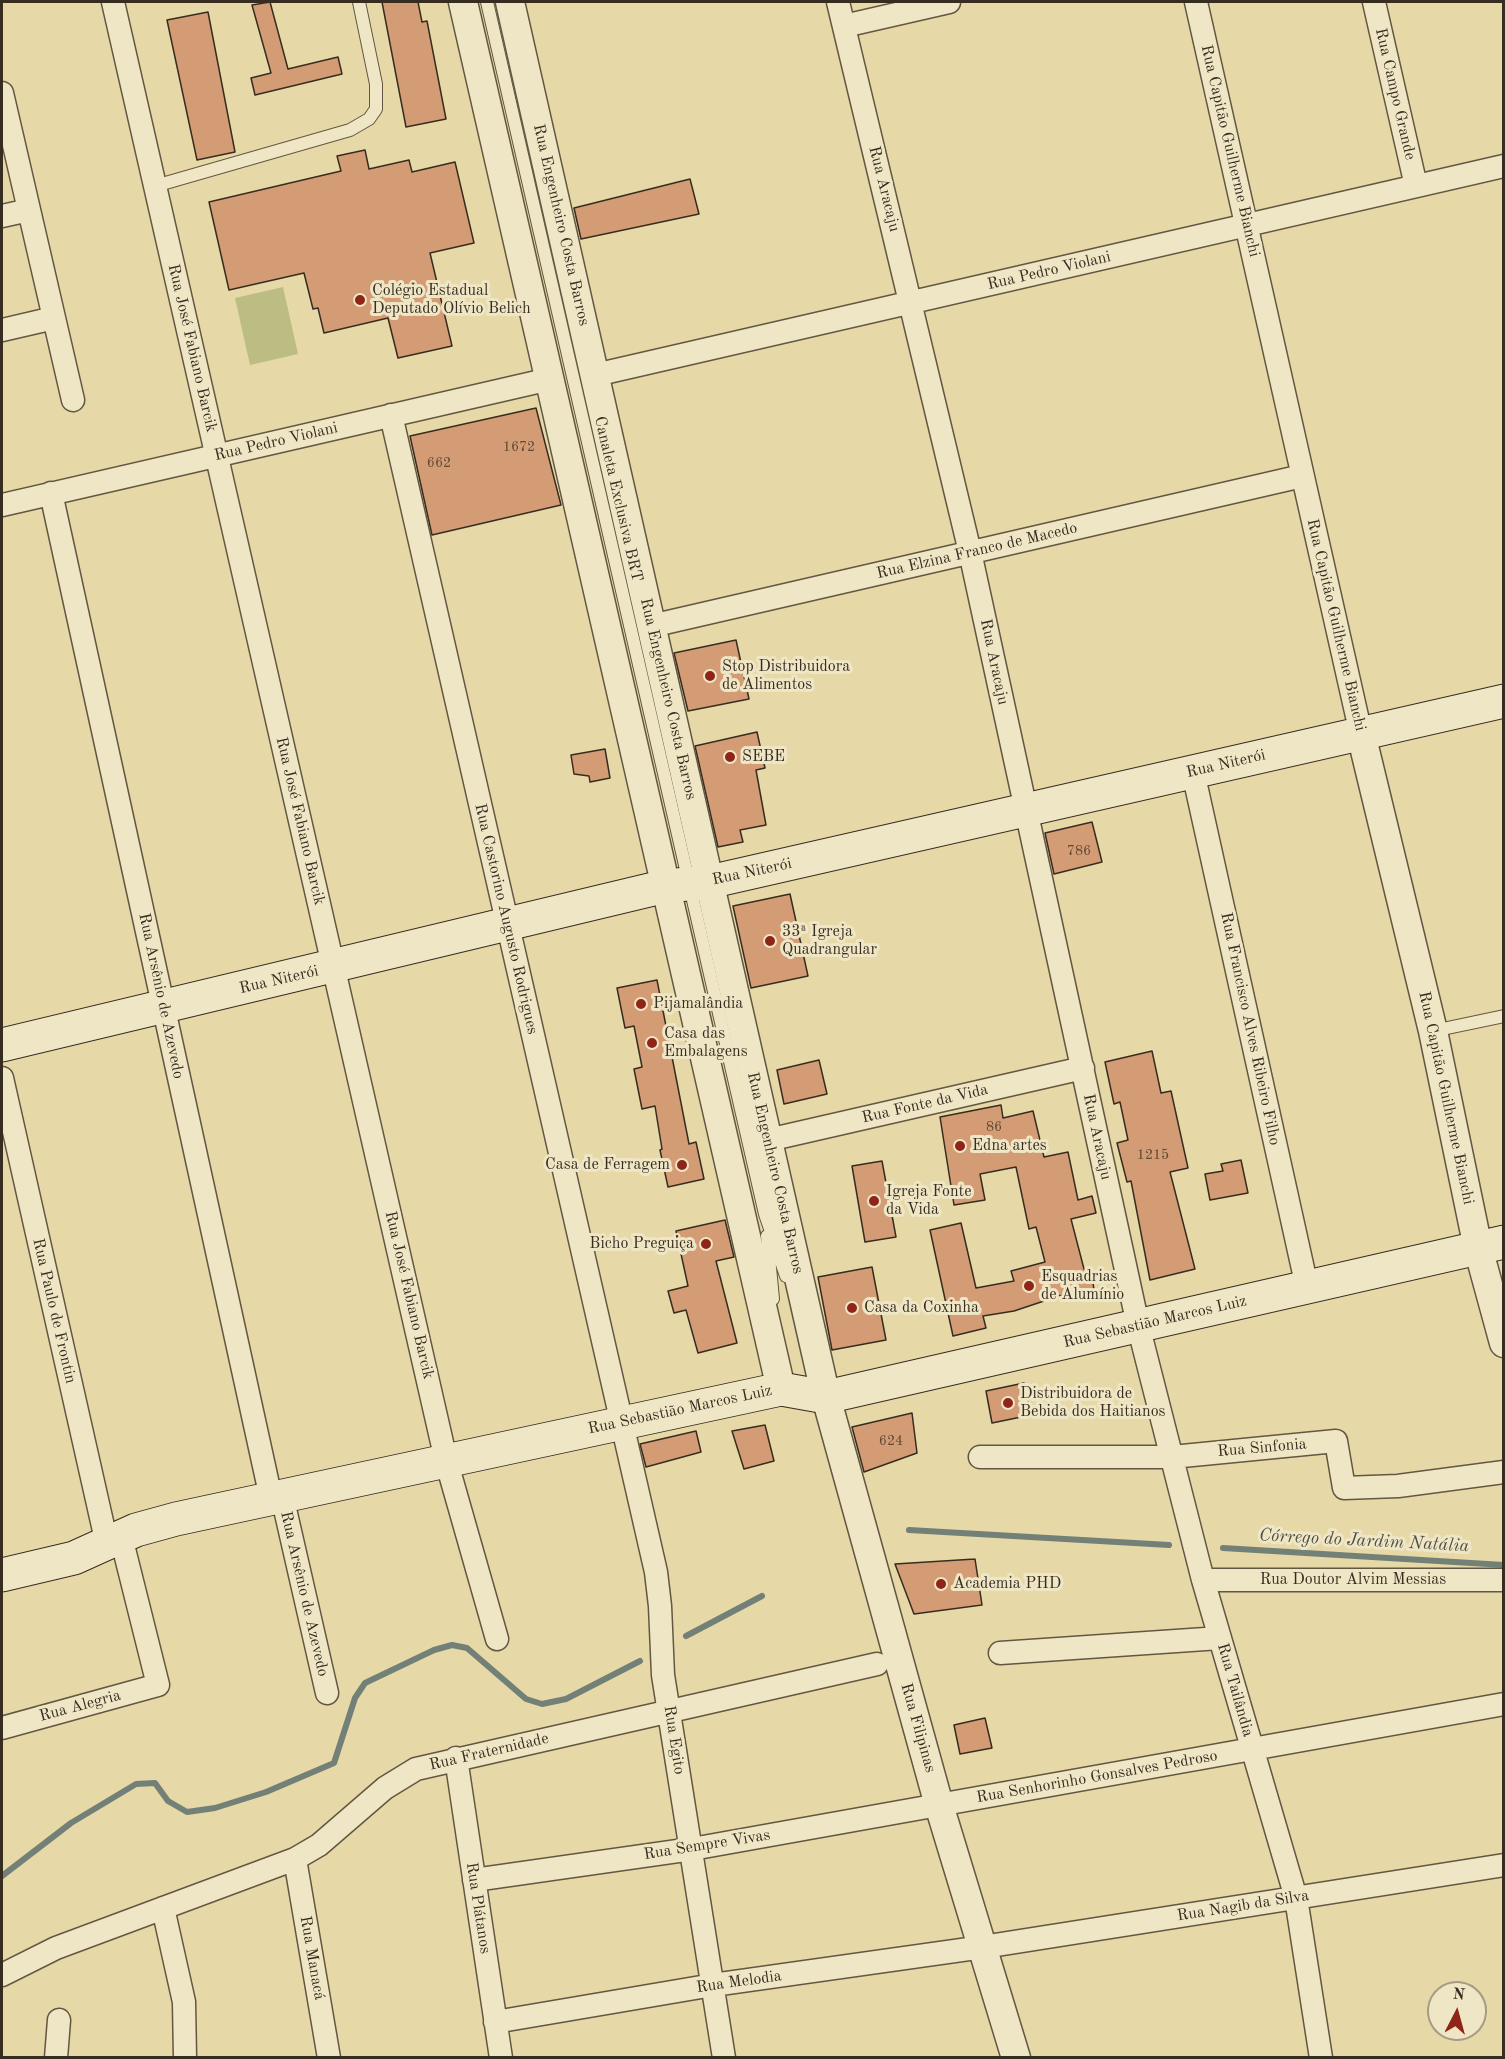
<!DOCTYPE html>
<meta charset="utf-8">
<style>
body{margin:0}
#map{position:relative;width:1505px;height:2059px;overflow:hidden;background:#e6d8a7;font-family:"Old Standard TT",serif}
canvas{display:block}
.frame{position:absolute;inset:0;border:3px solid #372c20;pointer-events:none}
.north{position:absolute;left:1427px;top:1981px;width:60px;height:60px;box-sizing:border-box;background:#efe6c6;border:2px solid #a59c84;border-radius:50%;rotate:6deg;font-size:16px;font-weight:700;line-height:24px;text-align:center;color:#372c20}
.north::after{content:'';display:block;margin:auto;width:21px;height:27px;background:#8f2418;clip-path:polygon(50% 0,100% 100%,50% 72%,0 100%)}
</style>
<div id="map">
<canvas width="1505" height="2059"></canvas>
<div class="frame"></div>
<div class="north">N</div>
</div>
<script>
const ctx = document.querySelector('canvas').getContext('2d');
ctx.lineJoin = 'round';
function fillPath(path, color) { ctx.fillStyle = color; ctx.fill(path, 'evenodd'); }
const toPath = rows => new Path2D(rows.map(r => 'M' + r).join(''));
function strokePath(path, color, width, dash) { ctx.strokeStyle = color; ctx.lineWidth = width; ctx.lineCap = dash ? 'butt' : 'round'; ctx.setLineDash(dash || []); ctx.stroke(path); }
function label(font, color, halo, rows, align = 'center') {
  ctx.font = font + ' "Old Standard TT",serif'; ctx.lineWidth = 6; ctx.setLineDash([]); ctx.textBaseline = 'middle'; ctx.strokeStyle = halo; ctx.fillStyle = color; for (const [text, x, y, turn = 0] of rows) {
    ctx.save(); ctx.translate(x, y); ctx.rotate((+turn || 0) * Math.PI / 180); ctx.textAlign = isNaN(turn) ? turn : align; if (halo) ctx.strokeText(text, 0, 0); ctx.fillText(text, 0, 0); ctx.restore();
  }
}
fillPath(toPath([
 [283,287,298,354,250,365,235,298]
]), '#bbbd83');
strokePath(toPath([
 [909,1530,1169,1545],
 [1223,1548,1504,1565],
 [686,1636,762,1596],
 [2,1876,71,1823,136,1784,155,1783,168,1801,187,1812,215,1808,266,1792,334,1763,355,1698,365,1683,434,1650,452,1645,467,1648,526,1699,542,1704,566,1699,640,1661]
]), '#728078', 6);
const building = toPath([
 [270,2,288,69,338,57,342,74,255,95,251,78,271,73,252,5,270,2],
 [382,2,418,2,422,22,427,21,446,119,406,127,382,2],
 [208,12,235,152,197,160,167,20,208,12],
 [365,150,369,169,409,160,412,172,455,162,474,243,430,253,452,346,398,358,388,318,324,333,318,308,313,309,304,273,229,290,209,202,341,171,337,156,365,150],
 [690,179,699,214,581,239,574,208,690,179],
 [536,408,561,505,432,535,410,436,536,408],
 [736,640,749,699,688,711,674,653,736,640],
 [757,732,765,768,756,770,766,825,740,830,743,842,718,847,695,746,757,732],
 [605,749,610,778,590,782,589,776,574,774,571,755,605,749],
 [1092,822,1102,862,1054,874,1045,833,1092,822],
 [790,894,808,976,751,988,733,906,790,894],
 [657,980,689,1144,696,1142,704,1179,668,1187,660,1150,662,1149,655,1106,642,1109,634,1069,642,1067,634,1026,625,1028,617,988,657,980],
 [1152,1051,1161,1093,1171,1091,1188,1168,1170,1172,1195,1269,1150,1280,1131,1181,1127,1182,1117,1143,1128,1140,1120,1102,1114,1104,1105,1062,1152,1051],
 [819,1060,827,1094,784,1104,777,1070,819,1060],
 [1001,1105,1003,1118,1033,1111,1044,1157,1068,1152,1078,1200,1092,1196,1096,1213,1071,1219,1084,1269,1091,1268,1094,1290,1046,1298,1047,1300,1014,1311,983,1316,986,1328,953,1336,930,1230,961,1223,976,1288,1014,1281,1011,1271,1045,1262,1036,1227,1029,1229,1016,1167,980,1174,985,1200,954,1205,940,1117,1001,1105],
 [1241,1160,1248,1193,1210,1200,1205,1174,1223,1171,1221,1164,1241,1160],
 [882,1161,896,1237,865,1242,852,1166,882,1161],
 [725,1220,734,1257,716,1261,737,1343,698,1353,686,1310,674,1313,668,1291,688,1286,676,1231,725,1220],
 [872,1267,886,1340,832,1350,818,1277,872,1267],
 [1024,1383,1031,1415,992,1423,986,1391,1024,1383],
 [912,1413,917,1453,864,1472,852,1427,912,1413],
 [765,1425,774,1461,744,1469,732,1431,765,1425],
 [696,1431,701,1452,646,1467,640,1444,696,1431],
 [975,1559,982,1605,914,1614,895,1564,975,1559],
 [985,1718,992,1748,960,1754,954,1725,985,1718]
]);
fillPath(building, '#d39c75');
strokePath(building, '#372c20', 1.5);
const service = toPath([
 [487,2,765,1214,786,1276],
 [155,186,350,130,369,119,376,109,376,84,359,2],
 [1433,1031,1504,1016],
 [767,1236,773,1299]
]);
const minor = toPath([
 [113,2,446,1460,497,1639],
 [838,2,970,552,1138,1325,1203,1580,1296,1898,1321,2058],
 [1196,2,1361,734],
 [1374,2,1416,186],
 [844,26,949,2],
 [2,93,73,400],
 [2,216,29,210],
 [2,330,54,318],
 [595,375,1504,166],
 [391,415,656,1572,660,1606,663,1675,724,2058],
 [51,493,271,1498],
 [2,505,550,379],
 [651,626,1302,476],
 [1193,772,1307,1287],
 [2,1078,107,1544],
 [768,1140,1083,1068],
 [980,1457,1172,1457,1336,1441,1344,1488,1398,1486,1504,1472],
 [282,1496,327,1693],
 [1203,1580,1504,1580],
 [1000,1653,1220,1638],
 [2,1728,158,1685,121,1537],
 [456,1758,501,2058],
 [295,1859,329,2058],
 [474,1880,692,1849,1504,1704],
 [163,1908,184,2002,185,2058],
 [2,1975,56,1948,295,1859,319,1845,385,1788,416,1769,877,1664],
 [495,2022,713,1985,983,1947,1504,1865],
 [56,2058,59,2020]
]);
const tertiary = toPath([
 [463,2,781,1389],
 [510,2,826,1397,939,1805,1016,2058],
 [1361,734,1433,1031,1478,1248,1504,1343]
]);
const secondary = toPath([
 [2,1045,666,886,709,882,1504,701],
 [2,1575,74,1558,136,1530,176,1519,781,1389,826,1397,1504,1242]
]);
strokePath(service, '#635742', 14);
strokePath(minor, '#635742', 25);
strokePath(tertiary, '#635742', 31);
strokePath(secondary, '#372c20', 35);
strokePath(service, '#efe6c6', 12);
strokePath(minor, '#efe6c6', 22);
strokePath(tertiary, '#efe6c6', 28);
strokePath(secondary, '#efe6c6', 33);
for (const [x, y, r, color] of [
 [360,300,6,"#8f2418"],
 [710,676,6,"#8f2418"],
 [730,757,6,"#8f2418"],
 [770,941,6,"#8f2418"],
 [641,1004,6,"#8f2418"],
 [652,1043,6,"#8f2418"],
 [960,1146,6,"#8f2418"],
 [682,1165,6,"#8f2418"],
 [874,1201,6,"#8f2418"],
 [706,1244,6,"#8f2418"],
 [1029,1286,6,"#8f2418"],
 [852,1308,6,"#8f2418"],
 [1008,1403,6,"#8f2418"],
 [941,1584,6,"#8f2418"]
]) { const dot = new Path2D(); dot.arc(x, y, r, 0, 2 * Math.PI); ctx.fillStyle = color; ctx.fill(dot); strokePath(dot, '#efe6c6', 2); }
label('14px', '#5e4835', null, [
 ["1672",519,447],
 ["662",439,463],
 ["786",1079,851],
 ["86",994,1127],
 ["1215",1153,1155],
 ["624",891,1441]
]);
label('16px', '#372c20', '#efe6c6', [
 ["Rua Campo Grande",1395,94,77],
 ["Rua Capitão Guilherme Bianchi",1230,151,77],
 ["Rua Aracaju",884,189,76],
 ["Rua Engenheiro Costa Barros",561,225,77],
 ["Rua Pedro Violani",1049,271,-13],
 ["Rua José Fabiano Barcik",192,348,77],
 ["Rua Pedro Violani",276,442,-13],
 ["Canaleta Exclusiva BRT",618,499,77],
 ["Rua Elzina Franco de Macedo",977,551,-13],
 ["Rua Capitão Guilherme Bianchi",1336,625,77],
 ["Rua Aracaju",994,662,78],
 ["Rua Engenheiro Costa Barros",668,699,77],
 ["Rua Niterói",1226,764,-13],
 ["Rua José Fabiano Barcik",300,821,77],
 ["Rua Niterói",752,872,-12],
 ["Rua Castorino Augusto Rodrigues",506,919,77],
 ["Rua Niterói",279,980,-13],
 ["Rua Arsênio de Azevedo",161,996,78],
 ["Rua Francisco Alves Ribeiro Filho",1250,1029,78],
 ["Rua Capitão Guilherme Bianchi",1446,1098,78],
 ["Rua Fonte da Vida",925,1104,-13],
 ["Rua Aracaju",1097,1137,78],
 ["Rua Engenheiro Costa Barros",775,1173,77],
 ["Rua José Fabiano Barcik",409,1295,77],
 ["Rua Paulo de Frontin",54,1311,77],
 ["Rua Sebastião Marcos Luiz",1155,1322,-13],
 ["Rua Sebastião Marcos Luiz",680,1410,-12],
 ["Rua Sinfonia",1262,1448,-5],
 ["Rua Doutor Alvim Messias",1353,1580],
 ["Rua Arsênio de Azevedo",304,1594,77],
 ["Rua Tailândia",1235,1690,74],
 ["Rua Alegria",80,1706,-15],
 ["Rua Filipinas",918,1728,74],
 ["Rua Egito",674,1740,81],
 ["Rua Fraternidade",489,1752,-13],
 ["Rua Senhorinho Gonsalves Pedroso",1097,1777,-10],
 ["Rua Sempre Vivas",707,1845,-9],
 ["Rua Nagib da Silva",1243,1906,-9],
 ["Rua Plátanos",478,1908,81],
 ["Rua Manacá",312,1958,80],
 ["Rua Melodia",739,1982,-8]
]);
label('16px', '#372c20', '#efe6c6', [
 ["Colégio Estadual",372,291],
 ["Deputado Olívio Belich",372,309],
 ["Stop Distribuidora",722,667],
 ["de Alimentos",722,685],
 ["SEBE",742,757],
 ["33ª Igreja",782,932],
 ["Quadrangular",782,950],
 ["Pijamalândia",653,1004],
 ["Casa das",664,1034],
 ["Embalagens",664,1052],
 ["Edna artes",972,1146],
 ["Casa de Ferragem",670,1165,"right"],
 ["Igreja Fonte",886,1192],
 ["da Vida",886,1210],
 ["Bicho Preguiça",694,1244,"right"],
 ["Esquadrias",1041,1277],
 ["de Alumínio",1041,1295],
 ["Casa da Coxinha",864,1308],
 ["Distribuidora de",1020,1394],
 ["Bebida dos Haitianos",1020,1412],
 ["Academia PHD",953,1584]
], 'left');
label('italic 18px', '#504f44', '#efe6c6', [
 ["Córrego do Jardim Natália",1364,1541,3]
]);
</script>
